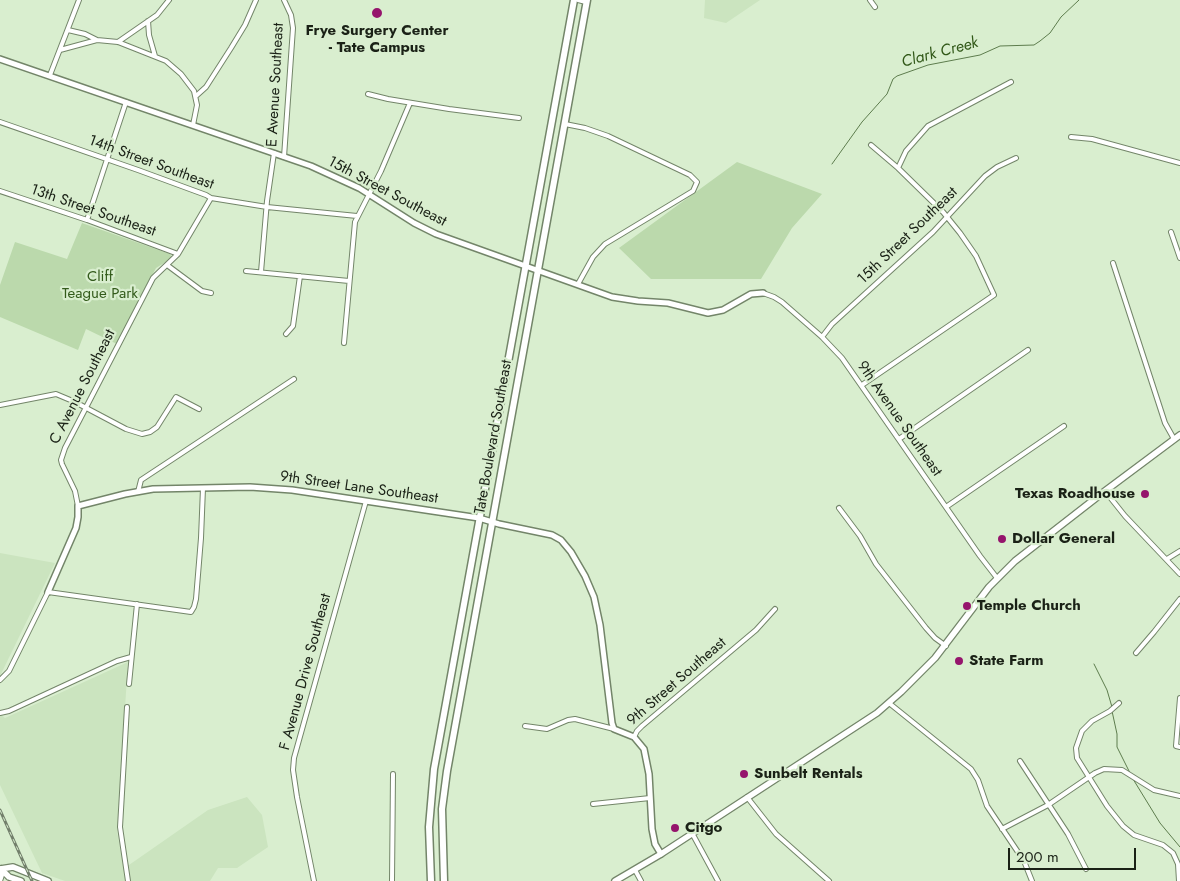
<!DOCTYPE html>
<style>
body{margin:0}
#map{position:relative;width:1180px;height:881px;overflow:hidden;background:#d9eecf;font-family:Jost,sans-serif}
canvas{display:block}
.scale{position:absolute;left:1008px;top:848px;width:128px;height:22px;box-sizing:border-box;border:2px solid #1a2116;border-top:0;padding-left:6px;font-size:15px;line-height:18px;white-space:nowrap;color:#1a2116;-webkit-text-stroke:4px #d9eecf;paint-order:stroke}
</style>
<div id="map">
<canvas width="1180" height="881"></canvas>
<div class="scale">200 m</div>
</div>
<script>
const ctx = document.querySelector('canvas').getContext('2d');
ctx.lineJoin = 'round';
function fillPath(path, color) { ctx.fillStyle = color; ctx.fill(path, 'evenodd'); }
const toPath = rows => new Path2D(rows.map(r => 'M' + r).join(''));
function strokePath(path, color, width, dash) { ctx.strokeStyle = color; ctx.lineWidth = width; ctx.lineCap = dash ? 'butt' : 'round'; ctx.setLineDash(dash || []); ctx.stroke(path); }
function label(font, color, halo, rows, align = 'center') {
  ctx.font = font + ' Jost,sans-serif'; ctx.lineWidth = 4.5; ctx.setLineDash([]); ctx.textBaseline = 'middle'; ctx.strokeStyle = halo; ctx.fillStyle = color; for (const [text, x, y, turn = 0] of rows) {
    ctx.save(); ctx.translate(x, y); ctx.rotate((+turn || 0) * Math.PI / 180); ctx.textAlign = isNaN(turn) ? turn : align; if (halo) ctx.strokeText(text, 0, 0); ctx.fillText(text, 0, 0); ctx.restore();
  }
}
fillPath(toPath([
 [705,0,760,0,726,23,704,18],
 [0,553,55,563,0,676],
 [128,662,117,831,123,865,129,865,208,810,247,797,262,815,268,847,237,868,218,868,210,881,65,881,42,873,0,785,0,714,5,718]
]), '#cbe4bf');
fillPath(toPath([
 [737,162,822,194,792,228,761,279,651,279,619,248],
 [82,223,170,254,172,258,156,268,117,344,86,329,78,350,0,317,0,285,15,242,67,259]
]), '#bbd9ac');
strokePath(toPath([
 [832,164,862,122,887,94,893,79,897,76,928,65,980,55,1000,46,1034,45,1040,41,1050,33,1061,17,1079,0],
 [1094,664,1107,690,1112,707],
 [1112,711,1117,734,1117,747,1130,773],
 [1133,779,1160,823,1180,847]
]), '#5d7c4d', 1);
const minor = toPath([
 [578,0,586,2],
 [870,0,875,7],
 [148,21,149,35,155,56],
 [68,30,85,34,97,40,118,42,166,61,181,74,194,91,197,105,193,125],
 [118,42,157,15,169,0],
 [60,50,97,40],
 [50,75,79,0],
 [368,94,388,99,449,109,519,118],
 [196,96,206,87,231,48,245,25,256,0],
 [0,122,138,170,206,195,211,198,267,207,357,216],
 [565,124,585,128,608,136,690,175,697,182,693,191,605,244,593,257,578,284],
 [1071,137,1092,139,1180,163],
 [284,157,293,28,291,15,284,0],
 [898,168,906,151,928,126,1011,82],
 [0,191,87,220,178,254],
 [87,220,126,102],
 [1171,232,1180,258],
 [1113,263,1165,423,1174,439],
 [167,265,202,291,211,293],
 [246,271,349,281],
 [261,272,267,201,274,153],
 [763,293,774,297,782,302,822,337,842,358,980,556,997,578],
 [286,334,293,326,300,276],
 [822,337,832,324,933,232,985,176,997,167,1016,158],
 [344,343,355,222,381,171,410,103],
 [862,385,994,295,976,256,960,233,943,212,898,168,871,145],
 [0,405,56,394,75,402,126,429,142,434,150,432,157,427,176,397,199,409],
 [899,439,1028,350],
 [1105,491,1125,516,1180,574],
 [138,492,141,480,294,379],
 [78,506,75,491,62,464,61,460,65,448,153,278,178,254,211,198],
 [946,507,1064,426],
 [839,508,860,536,876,564,926,628,935,638,946,646],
 [1167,559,1180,551],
 [1136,653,1154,632,1180,599],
 [0,680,9,671,48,592,191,612,194,607,196,599,201,538,203,488],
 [129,684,137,604],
 [1180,698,1176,746,1180,747],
 [889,703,971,769,978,780,987,806,1024,861,1032,881],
 [1119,703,1110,711,1092,721,1082,731,1076,748,1077,758,1107,806,1123,826,1134,835,1163,845,1173,853,1178,864,1179,881],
 [127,707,120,827,128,881],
 [0,713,9,711,117,661,131,657],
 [525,726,547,729,568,720,575,719,614,729],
 [634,737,637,731,642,726,756,630,775,609],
 [1020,761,1068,834,1086,869],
 [747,797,776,834,829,881],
 [593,804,650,798],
 [1002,829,1048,805,1095,773,1104,769,1122,770,1154,790,1180,796],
 [692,833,718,881],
 [635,870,641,881],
 [0,881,2,875,2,871],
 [314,881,297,797,293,770,294,758,366,501],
 [392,881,393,774]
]);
const tertiary = toPath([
 [0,59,311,166,359,188,414,223,436,234,612,297,638,301,668,303,708,313,723,310,751,294,763,293],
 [48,592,76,528,78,517,78,506,125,494,153,489,250,487,292,490,479,518,499,524,552,535,561,540,571,552,585,576,594,597,600,625,612,723,614,729,634,737,644,749,649,774,652,829,655,844,661,854]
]);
const secondary = toPath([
 [0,869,13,867,48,881],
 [1,869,9,877,21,881],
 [615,881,661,854,877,713,901,692,935,658,989,587,1015,561,1105,491,1180,435]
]);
const primary = toPath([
 [431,881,429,827,434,769,574,0],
 [444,881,442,809,447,771,587,0]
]);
strokePath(minor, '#738569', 6);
strokePath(tertiary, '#738569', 8);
strokePath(secondary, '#738569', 8);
strokePath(primary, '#738569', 9);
strokePath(minor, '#fff', 4);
strokePath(tertiary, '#fff', 5);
strokePath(secondary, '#fff', 5.5);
strokePath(primary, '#fff', 6);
const rail = toPath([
 [0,810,32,881]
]);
strokePath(rail, '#727f6b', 3);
strokePath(rail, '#d9eecf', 1, [4]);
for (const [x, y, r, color] of [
 [377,13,6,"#95146c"],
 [1145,494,5,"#95146c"],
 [1002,539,5,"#95146c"],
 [967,606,5,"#95146c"],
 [959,661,5,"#95146c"],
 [744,774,5,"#95146c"],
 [675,828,5,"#95146c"]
]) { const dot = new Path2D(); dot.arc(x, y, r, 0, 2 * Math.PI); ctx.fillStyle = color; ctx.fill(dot); strokePath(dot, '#d9eecf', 2); }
label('bold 15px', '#1a2116', '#d9eecf', [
 ["Frye Surgery Center",377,31,"center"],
 ["- Tate Campus",377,48,"center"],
 ["Texas Roadhouse",1135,494,"right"],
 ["Dollar General",1012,539],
 ["Temple Church",977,606],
 ["State Farm",969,661],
 ["Sunbelt Rentals",754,774],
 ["Citgo",685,828]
], 'left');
label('15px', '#1a2116', '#d9eecf', [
 ["E Avenue Southeast",276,85,-87],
 ["14th Street Southeast",151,163,20],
 ["15th Street Southeast",387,192,28],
 ["13th Street Southeast",93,211,19],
 ["15th Street Southeast",908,236,-44],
 ["C Avenue Southeast",83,387,-63],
 ["9th Avenue Southeast",899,419,55],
 ["Tate Boulevard Southeast",494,437,-80],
 ["9th Street Lane Southeast",359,488,8],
 ["F Avenue Drive Southeast",306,672,-75],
 ["9th Street Southeast",677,682,-41]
]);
label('15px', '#335b1b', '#d9eecf', [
 ["Cliff",100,277],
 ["Teague Park",100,294]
]);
label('italic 16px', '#315818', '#d9eecf', [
 ["Clark Creek",940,53,-15]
]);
</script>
